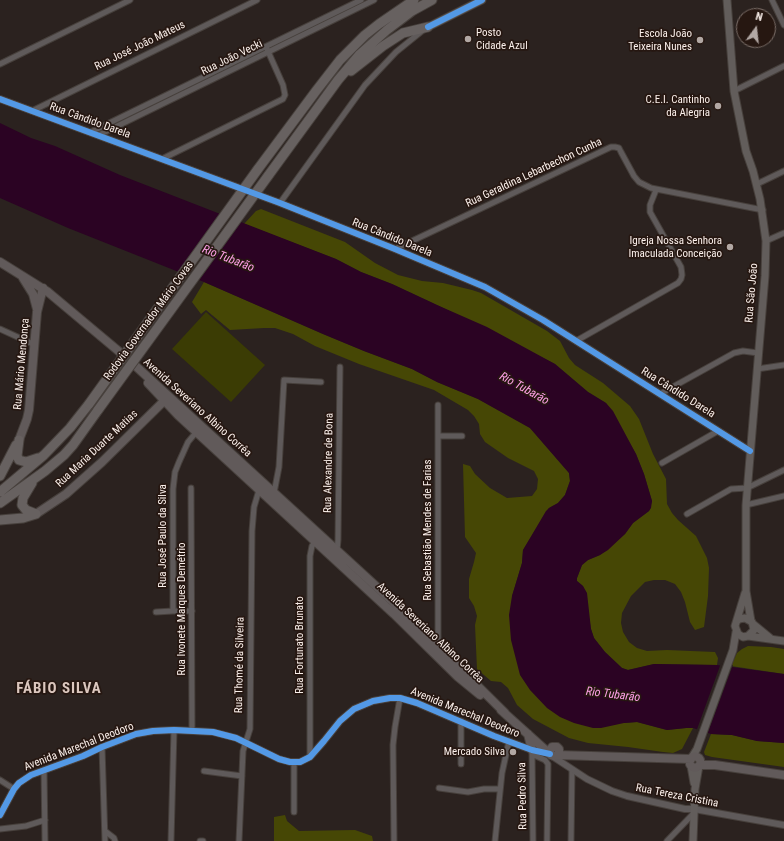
<!DOCTYPE html>
<meta charset="utf-8">
<style>
body{margin:0}
#map{position:relative;width:784px;height:841px;overflow:hidden;background:#2b221f;font-family:"Roboto Condensed",sans-serif}
canvas{display:block}
.north{position:absolute;left:736px;top:8px;width:40px;height:40px;box-sizing:border-box;background:#261711;border:1px solid #7b6e68;border-radius:50%;rotate:15deg;font-size:11px;font-weight:700;line-height:16px;text-align:center;color:#fbf0eb}
.north::after{content:'';display:block;margin:auto;width:14px;height:18px;background:#b2a8a4;clip-path:polygon(50% 0,100% 100%,50% 72%,0 100%)}
</style>
<div id="map">
<canvas width="784" height="841"></canvas>
<div class="north">N</div>
</div>
<script>
const ctx = document.querySelector('canvas').getContext('2d');
ctx.lineJoin = 'round';
function fillPath(path, color) { ctx.fillStyle = color; ctx.fill(path, 'evenodd'); }
const toPath = rows => new Path2D(rows.map(r => 'M' + r).join(''));
function strokePath(path, color, width, dash) { ctx.strokeStyle = color; ctx.lineWidth = width; ctx.lineCap = dash ? 'butt' : 'round'; ctx.setLineDash(dash || []); ctx.stroke(path); }
function label(font, color, halo, rows, align = 'center') {
  ctx.font = font + ' "Roboto Condensed",sans-serif'; ctx.lineWidth = 3.5; ctx.setLineDash([]); ctx.textBaseline = 'middle'; ctx.strokeStyle = halo; ctx.fillStyle = color; for (const [text, x, y, turn = 0] of rows) {
    ctx.save(); ctx.translate(x, y); ctx.rotate((+turn || 0) * Math.PI / 180); ctx.textAlign = isNaN(turn) ? turn : align; if (halo) ctx.strokeText(text, 0, 0); ctx.fillText(text, 0, 0); ctx.restore();
  }
}
fillPath(toPath([
 [206,312,265,365,231,402,172,349]
]), '#3b3c04');
fillPath(toPath([
 [261,209,345,242,375,263,398,275,422,281,443,283,472,290,481,293,547,331,560,341,569,358,575,365,603,383,630,406,639,419,653,454,666,479,667,504,672,513,678,520,696,536,707,558,709,568,708,596,704,627,695,630,690,622,685,602,681,592,675,584,665,580,654,580,645,582,631,596,622,613,621,623,623,632,629,642,637,648,647,651,667,650,715,652,718,658,717,665,654,664,628,670,622,668,605,652,594,638,591,629,583,586,577,581,577,578,582,565,588,560,600,555,625,534,633,523,649,511,652,501,644,474,636,454,606,403,588,392,555,364,437,305,392,284,361,272,336,259,244,224,256,211],
 [204,282,323,334,364,351,412,369,437,382,478,399,530,428,569,473,570,481,565,495,558,503,549,508,523,550,522,563,512,596,624,723,637,722,667,730,686,728,693,728,682,749,673,753,663,752,628,747,588,743,569,738,533,719,517,705,508,688,501,682,491,681,477,669,475,625,477,616,474,606,469,598,469,579,474,562,476,553,465,537,463,464,470,466,475,474,490,488,507,498,532,496,537,489,538,479,534,471,508,458,485,442,480,434,479,424,474,416,468,410,434,390,359,364,315,346,293,334,275,328,264,328,230,330,206,310,201,314,192,302],
 [748,646,771,647,784,649,784,674,731,666,737,653,742,649],
 [711,734,732,735,757,741,784,743,784,767,712,757,705,755,704,752],
 [285,815,287,821,299,831,355,830,372,836,373,841,274,841,274,817]
]), '#464705');
fillPath(toPath([
 [0,123,31,138,55,146,120,175,336,259,361,272,392,284,437,305,487,327,555,364,588,392,606,403,613,411,636,454,644,474,652,501,651,508,649,511,633,523,625,534,608,550,600,555,588,560,582,565,577,578,577,581,583,586,587,593,591,629,594,638,605,652,622,668,628,670,654,664,717,665,784,674,784,743,757,741,732,735,711,734,693,728,686,728,667,730,637,722,624,723,601,728,593,728,574,723,560,717,547,708,530,690,520,675,511,640,509,615,512,596,522,563,523,550,546,511,549,508,558,503,565,495,570,481,569,473,530,428,478,399,437,382,412,369,364,351,323,334,204,282,68,228,0,198]
]), '#2b0323');
fillPath(toPath([
 [221,212,242,221,198,282,177,273],
 [721,663,733,665,707,735,696,732]
]), '#2b221f');
const minor = toPath([
 [772,0,784,25],
 [0,64,130,0],
 [734,91,784,66],
 [32,111,257,0],
 [91,132,361,0],
 [99,135,374,0],
 [162,159,283,99,285,95,283,85,267,49],
 [757,184,784,171],
 [280,203,365,85,396,52,422,31],
 [766,241,784,233],
 [395,249,611,147,615,147,619,148,621,152,634,176,639,182,651,188,763,210],
 [0,329,35,345],
 [576,341,678,283,681,279,682,275,681,267,650,212,650,205,656,190],
 [757,369,784,365],
 [660,394,734,353,743,351,758,353],
 [438,436,462,436],
 [662,463,718,431],
 [191,488,192,730],
 [274,493,279,467,284,380,321,382],
 [746,505,784,496],
 [687,514,731,489,747,488,784,470],
 [332,557,337,551,338,540,340,367],
 [192,611,173,611,173,489,175,472,179,462,188,442,198,430],
 [156,612,173,611],
 [438,648,438,405],
 [461,721,461,764],
 [102,747,105,841],
 [532,750,536,756,545,760,548,764,547,841],
 [532,751,533,841],
 [310,757,310,556,312,546,317,539],
 [44,770,45,841],
 [204,771,242,776],
 [0,780,14,789],
 [439,788,468,792,484,789,500,789],
 [294,812,294,763],
 [0,829,26,826,45,820],
 [105,831,114,838,115,841],
 [171,841,174,730],
 [200,841,203,841],
 [239,841,243,751,250,729,252,531,254,507,259,490],
 [394,841,393,745,395,727,400,698],
 [495,841,502,773,509,741],
 [571,841,572,770],
 [667,841,694,813]
]);
const tertiary = toPath([
 [0,99,280,203,395,249,485,287,543,320,750,451],
 [552,756,587,779,612,791,627,796,685,809,694,809,784,825],
 [0,815,14,789,19,783,31,775,83,756,102,747,136,734,153,731,174,730,213,732,236,738,279,759,290,762,300,762,310,757,324,741,340,721,354,709,373,701,390,698,400,698,417,703,494,736,532,750,550,754]
]);
const secondary = toPath([
 [727,0,734,91,746,151,753,171,760,199,766,241,765,276,746,505,746,591,751,621],
 [428,27,482,0],
 [745,593,735,626,738,634,743,637,748,636,784,641],
 [737,621,739,619,745,618,752,622,754,630,748,636],
 [753,624,770,638],
 [692,757,697,749,733,650,736,632],
 [691,766,694,783],
 [693,841,695,789,699,766]
]);
const primary = toPath([
 [0,262,48,292,128,359,391,600,505,713],
 [23,278,33,294,37,309],
 [148,383,178,415,394,614,458,677,480,695],
 [19,440,27,419,29,410,37,312,43,288],
 [36,514,66,494,102,462,167,398],
 [501,710,551,755,554,756,557,755,559,753,559,749,557,747,552,747,550,751,550,754],
 [528,734,532,750],
 [557,755,691,759],
 '689.5 762a5.5 5.5 0 1 1 11 0a5.5 5.5 0 1 1-11 0Z',
 [700,765,715,765,784,775]
]);
const motorway = toPath([
 [351,71,383,46,403,33,428,27],
 [258,169,316,91,340,60,365,35,379,24,414,0],
 [268,176,338,80,360,54,387,30,412,11,432,0],
 [19,440,17,456,19,460,26,462,38,458],
 [0,476,16,445],
 [32,483,23,498,22,505,26,510,36,514],
 [0,492,44,455,70,428,89,404],
 [0,503,45,471,64,455,73,445,98,410],
 [0,520,23,518,36,514]
]);
strokePath(minor, '#47403c', 7);
strokePath(tertiary, '#47403c', 8);
strokePath(secondary, '#47403c', 9);
strokePath(primary, '#47403c', 10);
strokePath(motorway, '#47403c', 11);
strokePath(minor, '#5f5a5a', 5);
strokePath(tertiary, '#5f5a5a', 6);
strokePath(secondary, '#625d5b', 7);
strokePath(primary, '#615a5a', 8);
strokePath(motorway, '#676160', 9);
const motorwayBridge = toPath([
 [89,404,258,169],
 [98,410,268,176]
]);
strokePath(motorwayBridge, '#47403c', 11, []);
strokePath(motorwayBridge, '#676160', 9);
strokePath(toPath([
 [428,27,482,0],
 [0,99,280,203,395,249,485,287,543,320,750,451],
 [0,815,14,789,19,783,31,775,83,756,102,747,136,734,153,731,174,730,213,732,236,738,279,759,290,762,300,762,310,757,324,741,340,721,354,709,373,701,390,698,400,698,417,703,494,736,532,750,550,754]
]), '#5399e6', 6);
for (const [x, y, r, color] of [
 [468,39,4,"#b2a8a4"],
 [700,40,4,"#b2a8a4"],
 [718,106,4,"#b2a8a4"],
 [730,247,4,"#b2a8a4"],
 [513,752,4,"#b2a8a4"]
]) { const dot = new Path2D(); dot.arc(x, y, r, 0, 2 * Math.PI); ctx.fillStyle = color; ctx.fill(dot); strokePath(dot, '#261711', 1.5); }
label('11px', '#fbf0eb', '#261711', [
 ["Posto",476,33,"left"],
 ["Cidade Azul",476,46,"left"],
 ["Escola João",692,34],
 ["Teixeira Nunes",692,47],
 ["C.E.I. Cantinho",710,100],
 ["da Alegria",710,113],
 ["Igreja Nossa Senhora",722,241],
 ["Imaculada Conceição",722,254],
 ["Mercado Silva",505,752]
], 'right');
label('11px', '#fbf0eb', '#261711', [
 ["Rua José João Mateus",140,46,-26],
 ["Rua João Vecki",232,58,-26],
 ["Rua Cândido Darela",90,121,20],
 ["Rua Geraldina Lebarbechon Cunha",534,173,-25],
 ["Rua Cândido Darela",392,238,22],
 ["Rua São João",752,293,-85],
 ["Rodovia Governador Mário Covas",149,321,-54],
 ["Rua Mário Mendonça",22,364,-85],
 ["Rua Cândido Darela",678,393,32],
 ["Avenida Severiano Albino Corrêa",197,408,42],
 ["Rua Maria Duarte Matias",97,449,-43],
 ["Rua Alexandre de Bona",329,463,-89],
 ["Rua Sebastião Mendes de Farias",428,530,-90],
 ["Rua José Paulo da Silva",163,536,-90],
 ["Rua Ivonete Marques Demétrio",182,609,-90],
 ["Avenida Severiano Albino Corrêa",430,633,43],
 ["Rua Fortunato Brunato",300,645,-90],
 ["Rua Thomé da Silveira",240,665,-89],
 ["Avenida Marechal Deodoro",465,713,22],
 ["Avenida Marechal Deodoro",79,747,-21],
 ["Rua Pedro Silva",523,796,-91],
 ["Rua Tereza Cristina",677,796,11]
]);
label('italic 12px', '#fea0e6', '#261711', [
 ["Rio Tubarão",228,259,21],
 ["Rio Tubarão",524,389,29],
 ["Rio Tubarão",613,695,7]
]);
ctx.letterSpacing = '1px';
label('bold 15px', '#dcc7be', '#261711', [
 ["FÁBIO SILVA",59,689]
]);
ctx.letterSpacing = '0px';
</script>
